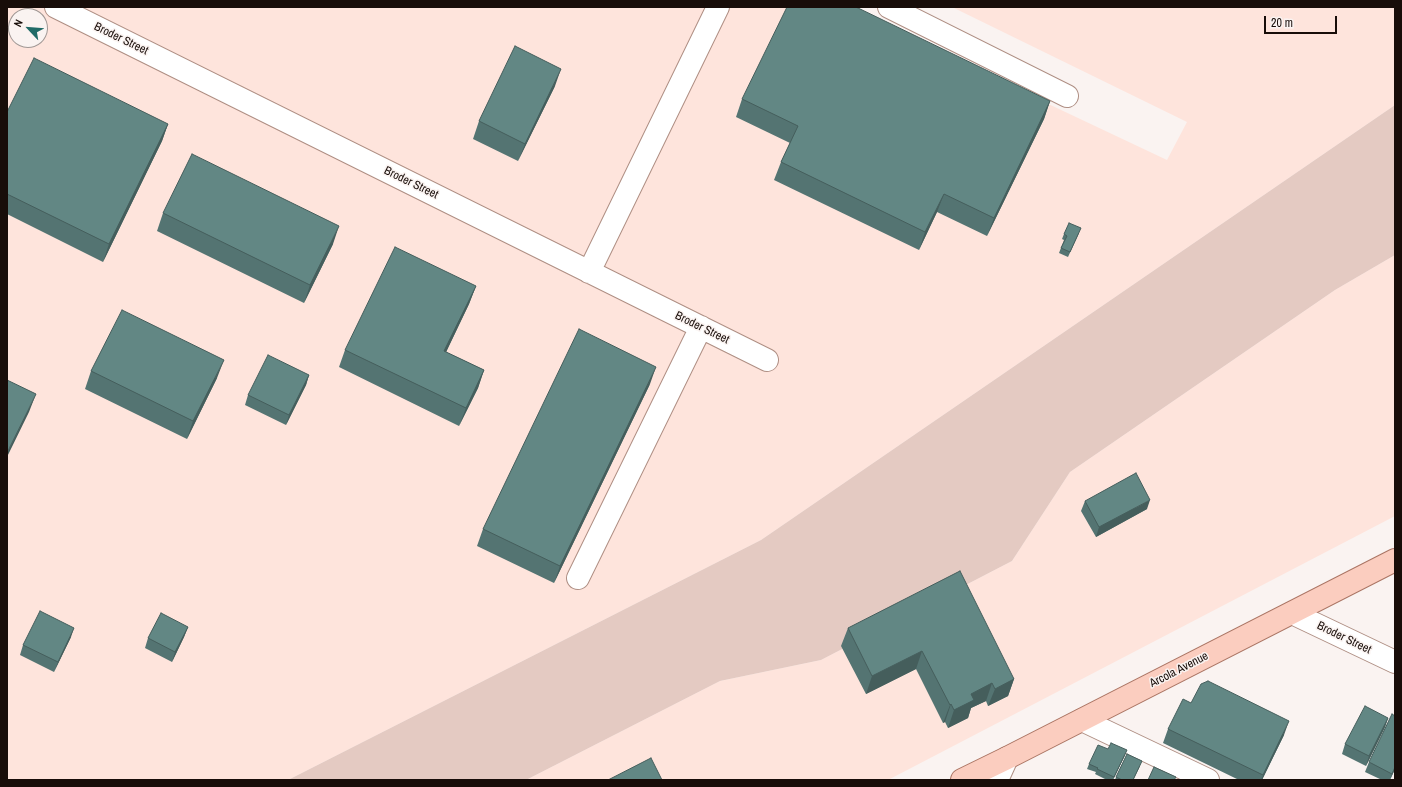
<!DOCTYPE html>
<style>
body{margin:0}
#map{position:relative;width:1402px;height:787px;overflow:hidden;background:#faf3f1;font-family:"Archivo Narrow",sans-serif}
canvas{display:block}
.frame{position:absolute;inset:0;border:8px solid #180d09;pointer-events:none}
.north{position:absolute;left:8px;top:8px;width:40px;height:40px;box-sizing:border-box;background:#faf3f1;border:1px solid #a09794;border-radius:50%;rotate:296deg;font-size:11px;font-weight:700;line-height:16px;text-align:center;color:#180d09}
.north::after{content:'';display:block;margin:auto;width:14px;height:18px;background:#206b67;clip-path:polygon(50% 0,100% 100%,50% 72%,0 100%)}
.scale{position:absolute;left:1264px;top:16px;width:73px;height:18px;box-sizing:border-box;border:2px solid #180d09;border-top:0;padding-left:5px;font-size:12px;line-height:14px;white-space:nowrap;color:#180d09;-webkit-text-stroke:3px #faf3f1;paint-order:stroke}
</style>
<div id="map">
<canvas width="1402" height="787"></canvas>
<div class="frame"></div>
<div class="north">N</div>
<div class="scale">20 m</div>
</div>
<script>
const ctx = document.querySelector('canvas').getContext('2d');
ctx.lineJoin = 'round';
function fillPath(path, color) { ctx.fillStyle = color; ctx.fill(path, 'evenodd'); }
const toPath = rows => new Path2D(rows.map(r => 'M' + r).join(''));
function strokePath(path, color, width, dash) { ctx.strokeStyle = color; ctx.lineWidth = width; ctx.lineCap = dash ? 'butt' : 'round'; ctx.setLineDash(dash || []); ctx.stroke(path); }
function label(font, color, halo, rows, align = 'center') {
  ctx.font = font + ' "Archivo Narrow",sans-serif'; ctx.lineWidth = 3; ctx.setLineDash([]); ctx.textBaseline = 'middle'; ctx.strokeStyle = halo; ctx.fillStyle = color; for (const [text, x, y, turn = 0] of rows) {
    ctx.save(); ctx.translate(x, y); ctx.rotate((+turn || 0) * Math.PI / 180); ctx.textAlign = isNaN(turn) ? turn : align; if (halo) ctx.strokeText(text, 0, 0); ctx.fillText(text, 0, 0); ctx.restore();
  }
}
fillPath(toPath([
 [7,7,843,7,1167,160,1187,122,952,7,1395,7,1395,105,761,540,288,780,7,780],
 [16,16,40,16,40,40,16,40],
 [1395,255,1395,516,888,780,526,780,720,681,821,660,1012,561,1070,472,1335,290]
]), '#fee4dc');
fillPath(toPath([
 [1395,105,1395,255,1335,290,1070,472,1012,561,821,660,720,681,526,780,288,780,761,540]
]), '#e4cac2');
const minor = toPath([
 [56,7,767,360],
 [889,7,1067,96],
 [589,272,718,7],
 [578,578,701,327],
 [1292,613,1395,662],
 [1082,720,1208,780],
 [997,780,1007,758]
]);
const major = toPath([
 [962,780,1007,758,1395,560]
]);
strokePath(minor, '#af8f84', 24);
strokePath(major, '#aa7463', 24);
strokePath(minor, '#fff', 22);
strokePath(major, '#fbcdbf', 22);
fillPath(toPath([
 [555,86,518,161,473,139,479,121],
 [742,99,1050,101,1044,119,987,236,937,212,919,250,774,180,781,162,790,143,736,117],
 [7,112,168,124,162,141,103,262,7,214],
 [163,213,333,244,304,303,157,231],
 [1079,233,1068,257,1059,253,1064,240,1062,239,1064,234],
 [476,286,469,304,446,352,484,370,478,388,459,426,339,367,345,350],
 [91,371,217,378,187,439,85,389],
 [309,375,306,385,286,425,245,405,248,395],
 [650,384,554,583,477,546,483,529],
 [1085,501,1147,509,1096,537,1081,511],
 [188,627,184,637,172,662,145,648,148,638],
 [848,628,1014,679,1008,696,988,706,986,701,971,708,968,718,948,728,945,722,943,723,916,669,866,694,841,646],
 [71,637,54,672,20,655,23,645],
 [1191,703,1284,735,1262,780,1239,780,1163,743,1168,729],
 [1388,718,1385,727,1366,766,1342,754,1345,744],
 [1108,749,1125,755,1113,780,1107,780,1095,774,1096,772,1087,769,1089,764],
 [1369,762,1395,769,1390,780,1382,780,1365,772],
 [1140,766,1133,780,1115,780,1116,777]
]), '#547472');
fillPath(toPath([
 [561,69,555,86,518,161,525,144],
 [1050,101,1044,119,987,236,994,218],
 [168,124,162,141,103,262,109,244],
 [944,194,937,212,919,250,925,232],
 [339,226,333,244,304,303,310,285],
 [476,286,469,304,438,369,444,351],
 [224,360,217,378,187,439,193,421],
 [656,367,650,384,554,583,560,566],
 [484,370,478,388,459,426,466,408],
 [309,375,306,385,286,425,289,415],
 [36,394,29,412,7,457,7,453],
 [1150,500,1147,509,1096,537,1099,527],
 [188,627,184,637,172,662,175,652],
 [74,628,71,637,54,672,58,662],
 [922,651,916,669,866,694,872,676],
 [1014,679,1008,696,988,706,995,689],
 [992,683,986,701,971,708,968,718,948,728,954,710,971,694],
 [951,704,945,722,943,723,950,705],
 [1388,718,1385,727,1366,766,1369,756],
 [1289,721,1284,735,1262,780,1261,780],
 [1127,750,1125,755,1113,780,1114,777],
 [1395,767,1395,769,1390,780,1392,774]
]), '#455e5c');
const building = toPath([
 [787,7,856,7,1050,101,994,218,944,194,925,232,781,162,798,126,742,99,787,7],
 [515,46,561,69,525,144,479,121,515,46],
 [34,58,168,124,109,244,7,194,7,112,34,58],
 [192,154,339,226,310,285,163,213,192,154],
 [1069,223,1081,228,1070,252,1061,248,1067,236,1064,234,1069,223],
 [395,247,476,286,444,351,484,370,466,408,345,350,395,247],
 [122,310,224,360,193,421,91,371,122,310],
 [579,329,656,367,560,566,483,529,579,329],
 [268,355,309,375,289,415,248,395,268,355],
 [7,380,36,394,7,453,7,380],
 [1136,473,1150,500,1099,527,1085,501,1136,473],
 [960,571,1014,679,995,689,992,683,971,694,974,700,954,710,951,704,950,705,922,651,872,676,848,628,960,571],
 [40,611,74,628,58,662,23,645,40,611],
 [161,613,188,627,175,652,148,638,161,613],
 [1208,681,1289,721,1263,775,1168,729,1183,699,1191,703,1201,684,1208,681],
 [1365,706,1388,718,1369,756,1345,744,1365,706],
 [1392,714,1395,716,1395,767,1392,774,1369,762,1392,714],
 [1111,743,1127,750,1114,777,1097,769,1098,768,1089,764,1098,745,1108,749,1111,743],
 [1127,754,1142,761,1133,780,1122,780,1116,777,1127,754],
 [651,758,662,780,608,780,651,758],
 [1154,767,1176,777,1174,780,1148,780,1154,767]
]);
fillPath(building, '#628784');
strokePath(building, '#455e5c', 1);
label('12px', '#180d09', '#faf3f1', [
 ["Broder Street",121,39,26],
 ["Broder Street",411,183,26],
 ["Broder Street",702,328,26],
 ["Broder Street",1344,638,26],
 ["Arcola Avenue",1179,670,-27]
]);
</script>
